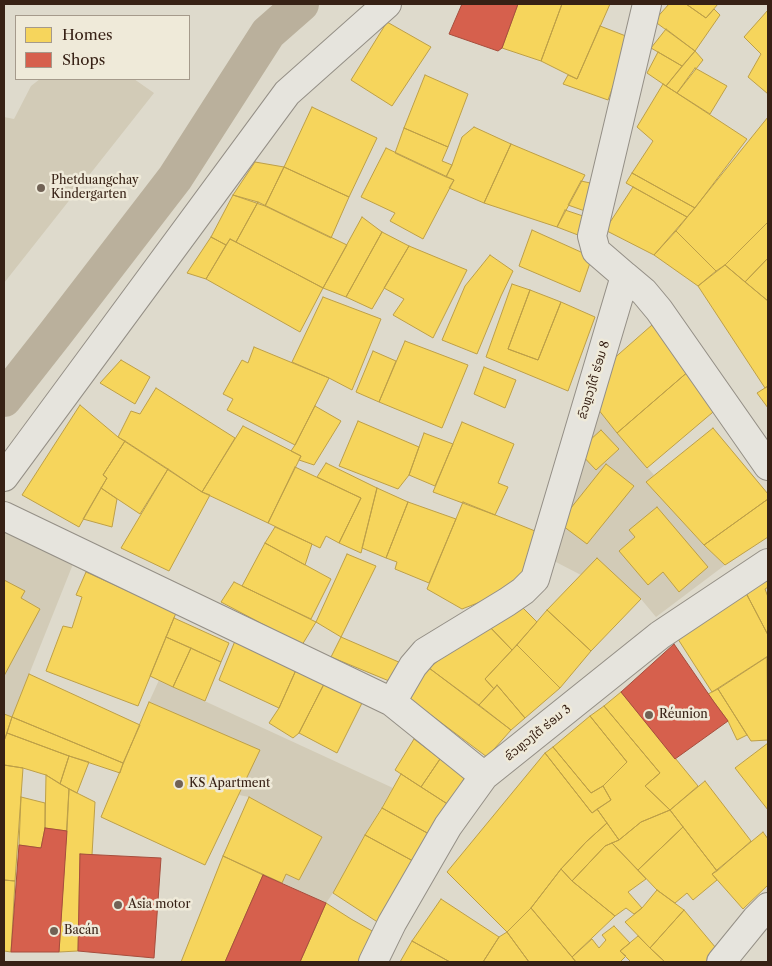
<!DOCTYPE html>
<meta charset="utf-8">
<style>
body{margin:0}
#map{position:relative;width:772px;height:966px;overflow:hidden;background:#dedacc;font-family:"Libre Caslon Text",serif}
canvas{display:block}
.frame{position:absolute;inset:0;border:5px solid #372115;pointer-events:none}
.legend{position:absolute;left:15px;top:15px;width:175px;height:65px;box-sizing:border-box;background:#efead9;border:1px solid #a59a8b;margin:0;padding:6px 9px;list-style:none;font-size:15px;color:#372115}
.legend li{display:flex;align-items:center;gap:10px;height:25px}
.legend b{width:25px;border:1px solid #a59a8b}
</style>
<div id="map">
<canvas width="772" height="966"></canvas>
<div class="frame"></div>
<ul class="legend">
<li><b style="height:14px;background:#f6d55c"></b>Homes</li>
<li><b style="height:14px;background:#d6604d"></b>Shops</li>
</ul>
</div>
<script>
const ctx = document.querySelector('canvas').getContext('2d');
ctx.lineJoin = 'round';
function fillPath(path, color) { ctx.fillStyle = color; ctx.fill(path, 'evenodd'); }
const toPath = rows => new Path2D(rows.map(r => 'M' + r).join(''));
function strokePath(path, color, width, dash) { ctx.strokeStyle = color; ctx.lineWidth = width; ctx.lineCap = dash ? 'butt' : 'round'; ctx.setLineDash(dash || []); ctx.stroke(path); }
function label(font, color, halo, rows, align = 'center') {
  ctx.font = font + ' "Libre Caslon Text","Noto Sans Lao",serif'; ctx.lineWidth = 5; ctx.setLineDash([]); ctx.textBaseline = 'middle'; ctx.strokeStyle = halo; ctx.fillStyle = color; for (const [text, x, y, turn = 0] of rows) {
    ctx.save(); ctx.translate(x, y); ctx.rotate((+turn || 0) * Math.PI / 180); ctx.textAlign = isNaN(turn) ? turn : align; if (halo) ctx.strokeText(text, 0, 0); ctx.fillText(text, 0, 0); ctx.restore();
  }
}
fillPath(toPath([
 [40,79,134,79,154,93,4,283,4,117,14,119,31,86],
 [594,404,617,433,654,475,647,482,704,545,725,565,656,617,641,599,581,575,554,561],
 [4,530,73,564,12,717,4,714],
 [159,680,393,788,365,835,333,893,326,903,282,883,286,874,299,880,322,837,249,797,239,795,259,750,149,702]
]), '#d2cbb7');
const homes = toPath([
 [518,4,562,4,541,61,502,48,518,4],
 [562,4,610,4,577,79,541,61,562,4],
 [669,4,686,4,706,18,714,9,720,15,695,51,654,21,669,4],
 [686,4,718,4,706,18,686,4],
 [768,10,768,94,748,77,761,54,744,37,768,10],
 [387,22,431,47,392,106,351,80,387,22],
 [600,26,631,38,608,100,563,84,568,75,577,79,600,26],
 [666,29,695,51,682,66,651,48,666,29],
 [695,51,703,60,677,93,666,86,695,51],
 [658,52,682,66,666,86,647,73,658,52],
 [695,68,727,86,710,114,677,93,695,68],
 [425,75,468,94,448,147,404,128,425,75],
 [663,84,747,139,695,208,632,173,653,141,637,127,663,84],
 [312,107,377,138,349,197,284,167,312,107],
 [768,117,768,222,725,265,716,271,676,231,768,117],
 [474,127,511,144,484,203,449,188,454,180,446,177,452,165,462,137,474,127],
 [404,128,448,147,442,161,452,165,446,177,395,153,404,128],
 [511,144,585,175,557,227,484,203,511,144],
 [386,148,454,180,423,239,390,221,395,213,361,197,386,148],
 [255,162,284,167,265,206,233,195,255,162],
 [284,167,349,197,331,238,265,206,284,167],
 [632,173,695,208,687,217,626,183,632,173],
 [581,181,595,184,585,211,568,205,581,181],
 [633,187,687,217,654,255,605,230,633,187],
 [233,195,258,202,236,242,230,239,226,245,211,237,233,195],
 [258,202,347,245,323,288,236,242,258,202],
 [565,210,586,217,578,235,557,227,565,210],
 [362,217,382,232,346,297,323,288,362,217],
 [768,222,768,258,745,282,725,265,768,222],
 [532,230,592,257,580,292,519,266,532,230],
 [676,231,716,271,698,286,654,255,676,231],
 [382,232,409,246,372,309,346,297,382,232],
 [211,237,226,245,206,279,187,273,211,237],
 [230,239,323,288,300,332,206,279,230,239],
 [409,246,467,270,433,338,393,315,404,299,384,288,409,246],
 [490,255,513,271,501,296,477,354,442,340,465,286,490,255],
 [768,258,768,301,745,282,768,258],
 [725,265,768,301,768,386,765,388,698,286,725,265],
 [512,284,530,290,508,349,538,360,561,302,595,317,568,391,486,357,512,284],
 [530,290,561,302,538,360,508,349,530,290],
 [323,297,381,319,352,390,329,378,292,362,323,297],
 [652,325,690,370,617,433,594,404,611,361,652,325],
 [405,341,468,365,442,428,379,402,405,341],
 [254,347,329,378,295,445,227,410,233,399,223,394,242,360,248,363,254,347],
 [373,351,396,361,379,402,356,392,373,351],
 [121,360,150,377,135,404,100,383,121,360],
 [484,367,516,380,505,408,474,394,484,367],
 [690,370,719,407,647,468,617,433,690,370],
 [768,386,768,408,757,393,768,386],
 [156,388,235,438,202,492,118,437,131,411,140,414,156,388],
 [80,405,118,437,125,441,103,475,107,478,79,527,22,495,80,405],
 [315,406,341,421,314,465,299,460,301,456,291,451,295,445,315,406],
 [358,421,419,447,409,475,398,489,339,466,358,421],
 [462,422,514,444,498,483,508,487,495,515,433,492,462,422],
 [243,426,301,456,268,523,202,492,243,426],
 [713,428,768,494,768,499,704,545,646,482,713,428],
 [601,430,619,449,596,470,578,451,601,430],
 [424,433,453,444,435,486,409,475,424,433],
 [125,441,168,469,140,514,101,488,107,478,103,475,125,441],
 [326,463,377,488,361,553,339,543,361,498,317,477,326,463],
 [606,464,634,486,587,544,559,523,606,464],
 [295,467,361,498,339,543,326,536,320,548,268,523,295,467],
 [168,469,202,492,210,495,169,571,121,548,168,469],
 [101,488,117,499,112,527,83,519,101,488],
 [377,488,408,502,386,558,362,548,377,488],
 [768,499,768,537,725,565,704,545,768,499],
 [408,502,456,519,429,583,395,569,397,562,386,558,408,502],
 [463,502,540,533,532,565,514,589,462,609,427,589,463,502],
 [657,507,708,567,679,592,663,572,648,585,619,551,635,537,629,530,657,507],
 [275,527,312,544,305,565,265,543,275,527],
 [265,543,331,579,311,619,242,586,265,543],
 [347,554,376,566,341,637,316,622,347,554],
 [597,558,641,599,591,651,547,610,597,558],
 [86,572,176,613,138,706,46,671,63,626,72,628,82,597,76,595,86,572],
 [768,576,768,587,765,589,768,597,768,635,746,593,768,576],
 [4,580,25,591,21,598,40,609,4,676,4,580],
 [234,582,316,622,302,645,221,602,234,582],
 [746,593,768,635,768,656,712,692,676,636,746,593],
 [517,602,537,622,512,650,486,623,517,602],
 [547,610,591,651,560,688,517,645,547,610],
 [174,618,229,643,221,662,166,637,174,618],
 [486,623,512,650,485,679,494,689,479,705,429,668,486,623],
 [166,637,191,648,173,687,150,676,166,637],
 [341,637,401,663,394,683,331,657,341,637],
 [235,641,296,670,279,708,219,680,235,641],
 [517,645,560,688,525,718,497,685,494,689,485,679,517,645],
 [191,648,221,662,205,701,173,687,191,648],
 [767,657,768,740,751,741,718,689,767,657],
 [429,668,511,730,487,757,407,697,429,668],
 [296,670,324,684,299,733,293,738,269,723,279,708,296,670],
 [29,674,140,725,123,763,12,717,29,674],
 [324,684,362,703,337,753,299,733,324,684],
 [497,685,525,718,511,730,479,705,497,685],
 [718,689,747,735,737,740,728,721,708,694,718,689],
 [621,692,698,786,670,810,645,786,660,773,604,706,621,692],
 [149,702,260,750,205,865,101,817,149,702],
 [604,706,660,773,645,786,670,810,641,822,619,840,597,809,611,800,603,786,627,762,590,716,604,706],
 [4,714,12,717,4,741,4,714],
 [590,716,627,762,603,786,591,793,553,747,590,716],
 [12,717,123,763,120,773,69,756,7,733,12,717],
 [7,733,69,756,60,784,46,775,23,768,4,765,4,741,7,733],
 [414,739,440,759,421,787,395,770,414,739],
 [768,743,768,810,735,768,768,743],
 [553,747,591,793,603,786,611,800,592,813,545,753,553,747],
 [545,753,592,813,597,809,607,823,586,842,561,869,531,908,507,932,447,872,545,753],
 [69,756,89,762,77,793,60,784,69,756],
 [440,759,465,777,449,805,421,787,440,759],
 [4,765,23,768,15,881,4,880,4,765],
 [401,774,449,805,429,834,382,808,401,774],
 [46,775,69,789,67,831,45,828,46,775],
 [705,781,751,841,717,871,670,810,705,781],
 [69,789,95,802,92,855,80,854,78,951,59,952,69,789],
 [21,797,45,803,45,828,41,848,19,845,21,797],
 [249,797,322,837,299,880,286,874,282,883,223,856,249,797],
 [382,808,429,834,413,861,365,835,382,808],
 [670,810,683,827,638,870,612,843,619,840,641,822,670,810],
 [607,823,619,840,605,846,572,881,561,869,586,842,607,823],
 [683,827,717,871,712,874,717,880,693,900,687,893,675,903,657,890,638,870,683,827],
 [763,832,768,839,768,885,743,909,712,874,763,832],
 [365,835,413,861,379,923,333,893,365,835],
 [612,843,646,879,628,892,642,908,634,914,626,908,615,916,572,881,605,846,612,843],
 [223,856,263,875,225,962,181,962,223,856],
 [561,869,572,881,615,916,572,957,531,908,561,869],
 [4,880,15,881,11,952,4,951,4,880],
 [657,890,684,910,650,948,625,922,642,908,657,890],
 [441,899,499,937,483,962,450,962,412,941,441,899],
 [326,903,351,919,374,932,360,962,300,962,326,903],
 [531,908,572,957,576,962,529,962,507,932,531,908],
 [684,910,721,954,712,962,665,962,650,948,684,910],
 [614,926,630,943,620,951,626,956,620,962,576,962,572,957,592,939,599,948,606,940,602,935,614,926],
 [507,932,529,962,483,962,499,937,507,932],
 [638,936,650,948,665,962,631,962,620,951,638,936],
 [412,941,450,962,400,962,412,941]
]);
fillPath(homes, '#f6d55c');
strokePath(homes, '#bd9f47', 1);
const shops = toPath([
 [462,4,518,4,502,48,498,51,449,34,462,4],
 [674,644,714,702,728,721,675,759,621,692,674,644],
 [45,828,67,831,59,952,11,952,19,845,41,848,45,828],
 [80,854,161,858,154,958,78,951,80,854],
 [263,875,326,903,300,962,225,962,263,875]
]);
fillPath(shops, '#d6604d');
strokePath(shops, '#a64d3c', 1);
strokePath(toPath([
 [4,399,55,334,175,178,268,33,301,4]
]), '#bab09c', 36);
const minor = toPath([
 [625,276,644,292,659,310,768,466],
 [4,477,287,93,387,4],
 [4,516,392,702,484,776],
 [392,702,413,666,425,652,507,602,523,591,535,579,625,276,596,251,592,236,647,4],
 [373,962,392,923,448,826,484,776,660,635,768,563],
 [721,962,756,919,768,907]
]);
strokePath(minor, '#948f86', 30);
strokePath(minor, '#e6e4dd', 28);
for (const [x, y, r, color] of [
 [41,188,5,"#716255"],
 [649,715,5,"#716255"],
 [179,784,5,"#716255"],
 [118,905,5,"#716255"],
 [54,931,5,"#716255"]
]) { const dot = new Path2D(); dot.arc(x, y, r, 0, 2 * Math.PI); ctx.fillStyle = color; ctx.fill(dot); strokePath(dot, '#efead9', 2); }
label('12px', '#372115', '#efead9', [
 ["Phetduangchay",51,181],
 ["Kindergarten",51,195],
 ["Réunion",659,715],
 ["KS Apartment",189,784],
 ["Asia motor",128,905],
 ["Bacán",64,931]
], 'left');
label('12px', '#372115', '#efead9', [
 ["ຂົວຫຼວງໃຕ້ ຮ່ອມ 8",594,380,-73],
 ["ຂົວຫຼວງໃຕ້ ຮ່ອມ 3",538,733,-39]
]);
</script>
